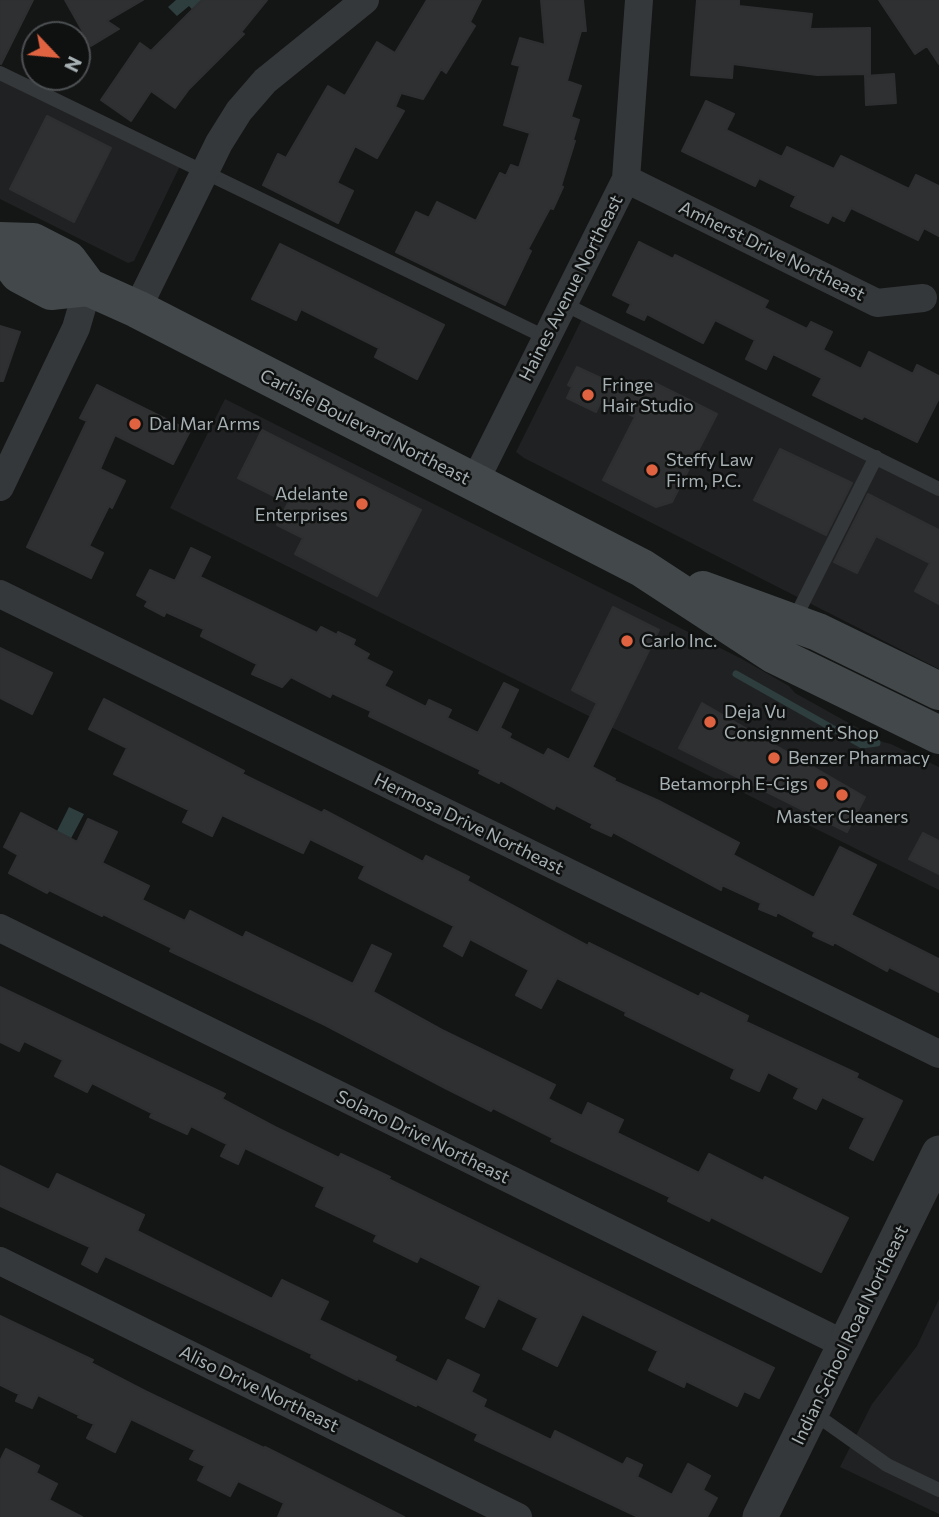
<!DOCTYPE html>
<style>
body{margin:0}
#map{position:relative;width:939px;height:1517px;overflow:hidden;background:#141515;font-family:Commissioner,sans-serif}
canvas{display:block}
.north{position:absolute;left:21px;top:21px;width:70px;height:70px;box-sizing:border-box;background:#0f1010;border:2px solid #4c5052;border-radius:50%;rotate:116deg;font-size:19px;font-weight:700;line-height:28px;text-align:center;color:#a7b1b4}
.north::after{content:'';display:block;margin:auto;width:24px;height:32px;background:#e06341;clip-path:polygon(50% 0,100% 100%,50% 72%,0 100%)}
</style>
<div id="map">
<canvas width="939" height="1517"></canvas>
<div class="north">N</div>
</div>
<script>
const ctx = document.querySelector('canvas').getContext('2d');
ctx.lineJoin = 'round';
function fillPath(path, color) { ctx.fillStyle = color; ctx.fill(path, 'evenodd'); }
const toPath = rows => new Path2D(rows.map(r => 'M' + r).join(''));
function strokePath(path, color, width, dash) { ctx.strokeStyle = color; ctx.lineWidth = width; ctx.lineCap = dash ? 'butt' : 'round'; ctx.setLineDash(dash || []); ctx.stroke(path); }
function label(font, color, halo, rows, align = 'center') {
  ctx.font = font + ' Commissioner,sans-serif'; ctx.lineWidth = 5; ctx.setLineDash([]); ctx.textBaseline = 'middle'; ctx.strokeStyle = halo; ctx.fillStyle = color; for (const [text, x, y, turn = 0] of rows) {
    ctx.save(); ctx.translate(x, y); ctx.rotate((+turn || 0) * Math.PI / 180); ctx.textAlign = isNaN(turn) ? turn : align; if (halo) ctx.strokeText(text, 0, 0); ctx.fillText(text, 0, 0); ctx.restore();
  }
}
fillPath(toPath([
 [0,78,180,166,134,261,128,263,0,199],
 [582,319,939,496,939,669,524,458,516,452],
 [225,399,742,659,789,686,795,693,883,742,891,744,939,767,939,890,170,508],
 [939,1299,939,1514,840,1467,872,1404,917,1346]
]), '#202122');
fillPath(toPath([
 [176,0,208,0,196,14,189,6,177,16,168,7],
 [69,807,84,814,68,844,54,837]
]), '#2e3d3d');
strokePath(toPath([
 [736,674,862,745,877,743]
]), '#2e3d3d', 7);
const building = toPath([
 [0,0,33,0,1,64,0,63,0,0],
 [65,0,143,0,107,21,119,29,91,46,65,0],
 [202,0,267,0,241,32,244,34,189,89,175,108,151,91,131,121,101,100,140,43,151,51,202,0],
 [427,0,481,0,470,22,475,26,446,73,441,69,423,99,401,93,395,107,404,111,377,158,355,146,337,183,353,191,338,223,263,185,278,154,286,158,328,86,345,96,377,42,395,53,427,0],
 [541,0,583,0,586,31,581,31,567,81,581,86,571,117,579,120,573,140,575,141,561,186,563,187,553,209,550,208,528,249,531,251,505,305,396,252,416,212,429,218,437,202,476,221,500,173,506,176,511,165,519,168,530,133,504,125,520,66,512,64,520,38,545,45,541,0],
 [697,0,739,0,739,6,812,14,810,29,870,28,870,74,817,75,733,64,732,78,691,75,697,0],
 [879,0,939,0,939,64,927,46,915,54,879,0],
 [894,74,896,103,866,105,865,76,894,74],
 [706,101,734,114,726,130,782,157,787,147,834,169,841,156,909,189,916,175,939,186,939,236,924,228,918,240,851,208,844,221,832,215,828,223,791,206,796,196,759,178,755,186,682,151,706,101],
 [47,116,111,148,74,222,10,189,47,116],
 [639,242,673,259,675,255,768,301,764,308,807,329,811,322,832,332,823,350,861,369,869,352,913,374,917,365,939,376,939,398,917,442,864,416,862,419,813,395,822,378,773,354,766,369,746,359,755,340,715,320,703,343,647,314,644,320,627,312,631,304,613,295,639,242],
 [280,244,444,325,417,379,375,357,379,348,301,309,296,320,252,299,280,244],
 [0,326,20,332,3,381,0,381,0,326],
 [577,367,644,398,653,382,717,414,672,502,656,507,603,480,635,417,601,401,596,412,567,398,572,387,568,385,577,367],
 [97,385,190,431,173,464,115,435,100,469,125,481,112,508,109,506,89,546,103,553,91,578,27,547,87,421,80,418,97,385],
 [262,430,421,510,377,596,295,554,303,538,277,525,288,503,238,478,262,430],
 [780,449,852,483,826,535,754,500,780,449],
 [868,494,939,530,939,604,915,591,930,563,876,536,857,573,834,562,868,494],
 [191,548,210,557,200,577,317,633,321,627,337,635,338,632,355,640,353,645,369,654,366,659,392,672,384,686,426,707,429,700,451,710,447,718,478,733,504,683,518,690,500,728,511,734,509,738,544,756,548,749,569,760,597,703,572,690,613,607,659,630,592,767,615,779,614,781,659,801,739,843,733,855,814,898,840,847,876,865,851,915,939,959,939,992,889,967,887,971,834,942,833,945,813,936,815,932,777,912,776,916,759,909,761,903,722,885,721,890,613,832,611,836,591,827,593,824,556,805,554,809,500,780,499,783,479,773,481,770,369,716,371,711,332,693,330,697,291,677,282,687,252,674,257,664,201,636,204,629,166,612,164,616,145,606,148,601,137,595,150,570,175,581,191,548],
 [0,648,52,673,32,714,0,698,0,648],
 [104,699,244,771,242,774,322,813,324,810,423,862,426,856,469,877,467,881,588,946,589,943,699,997,701,993,748,1016,746,1022,858,1074,856,1078,902,1101,873,1160,850,1148,865,1118,822,1097,816,1109,794,1098,799,1088,768,1072,759,1091,731,1078,735,1069,625,1015,626,1012,557,978,541,1008,516,995,529,970,470,939,462,956,444,946,454,926,359,878,365,866,310,839,303,853,222,815,212,836,183,822,189,810,114,774,127,748,89,729,104,699],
 [702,703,865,797,847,832,679,748,702,703],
 [21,813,77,842,88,819,117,832,102,863,149,886,142,900,185,921,190,911,243,938,246,932,353,984,372,945,391,954,373,992,442,1030,555,1085,548,1099,582,1116,588,1103,623,1120,617,1133,699,1173,709,1154,763,1181,765,1177,848,1218,821,1272,711,1217,709,1221,668,1201,670,1197,551,1141,553,1138,493,1108,491,1111,445,1088,325,1025,170,951,172,948,103,914,102,916,49,890,47,893,9,873,18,855,4,847,21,813],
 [923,833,939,841,939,874,909,859,923,833],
 [0,987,225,1094,222,1099,275,1127,339,1158,341,1154,390,1177,388,1179,774,1368,759,1398,744,1391,737,1406,686,1381,684,1387,649,1370,658,1351,582,1314,557,1366,523,1349,538,1318,498,1298,484,1327,466,1318,481,1286,420,1256,417,1262,374,1241,377,1235,316,1206,325,1187,245,1148,238,1164,221,1156,227,1144,191,1126,187,1134,150,1117,152,1113,92,1083,87,1092,55,1076,63,1060,24,1041,19,1051,0,1042,0,987],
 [0,1166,49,1190,57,1174,144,1215,137,1231,272,1299,282,1280,328,1302,319,1320,396,1357,394,1361,437,1382,448,1360,479,1375,471,1392,486,1400,483,1407,551,1440,555,1431,623,1465,627,1458,642,1465,637,1477,672,1495,688,1464,710,1476,703,1490,717,1498,707,1517,638,1517,475,1440,478,1434,417,1404,416,1406,358,1378,357,1380,311,1357,312,1354,105,1256,97,1272,82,1264,90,1247,0,1206,0,1166],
 [0,1316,93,1360,91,1363,145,1391,264,1448,265,1447,404,1517,278,1517,284,1503,238,1481,230,1496,198,1480,205,1466,190,1459,195,1450,131,1419,115,1452,87,1438,94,1424,78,1417,79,1415,38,1395,32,1408,16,1401,19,1394,0,1385,0,1316],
 [6,1449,39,1466,36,1473,57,1484,49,1500,82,1517,0,1517,0,1461,6,1449]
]);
fillPath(building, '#2f3031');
strokePath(building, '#2e2f31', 2);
strokePath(toPath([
 [0,73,547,338],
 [564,304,939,489],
 [793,622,876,457],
 [812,1412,887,1465,939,1490]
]), '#35383a', 14);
strokePath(toPath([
 [626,179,877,303,923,298],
 [137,309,219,143,239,111,265,81,365,0],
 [474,483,626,179,639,0],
 [0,487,76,328,88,287],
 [0,594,939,1054],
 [0,928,846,1345],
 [0,1261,518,1517]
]), '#35383a', 28);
strokePath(toPath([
 [760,1517,939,1153]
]), '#35383a', 35);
strokePath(toPath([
 [0,241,33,242,68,260,88,287,51,291,19,274,0,249],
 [88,287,137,309,642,568,775,655,939,735],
 [703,590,818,632,939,691]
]), '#43484a', 38);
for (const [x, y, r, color] of [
 [588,395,7,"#e06341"],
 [135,424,7,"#e06341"],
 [652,470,7,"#e06341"],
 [362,504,7,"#e06341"],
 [627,641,7,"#e06341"],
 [710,722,7,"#e06341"],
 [774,758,7,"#e06341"],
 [822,784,7,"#e06341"],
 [842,795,7,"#e06341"]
]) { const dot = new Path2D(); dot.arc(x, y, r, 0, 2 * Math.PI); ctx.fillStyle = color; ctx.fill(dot); strokePath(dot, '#0f1010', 2.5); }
label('18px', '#a7b1b4', '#0f1010', [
 ["Amherst Drive Northeast",772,251,26],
 ["Haines Avenue Northeast",571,288,-63],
 ["Carlisle Boulevard Northeast",365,427,27],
 ["Hermosa Drive Northeast",469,824,26],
 ["Solano Drive Northeast",423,1137,26],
 ["Indian School Road Northeast",850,1335,-64],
 ["Aliso Drive Northeast",259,1389,26]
]);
label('18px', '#a7b1b4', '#0f1010', [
 ["Fringe",602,385],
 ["Hair Studio",602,406],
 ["Dal Mar Arms",149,424],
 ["Steffy Law",666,460],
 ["Firm, P.C.",666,481],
 ["Adelante",348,494,"right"],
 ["Enterprises",348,515,"right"],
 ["Carlo Inc.",641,641],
 ["Deja Vu",724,712],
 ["Consignment Shop",724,733],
 ["Benzer Pharmacy",788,758],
 ["Betamorph E-Cigs",808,784,"right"],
 ["Master Cleaners",842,817,"center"]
], 'left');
</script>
